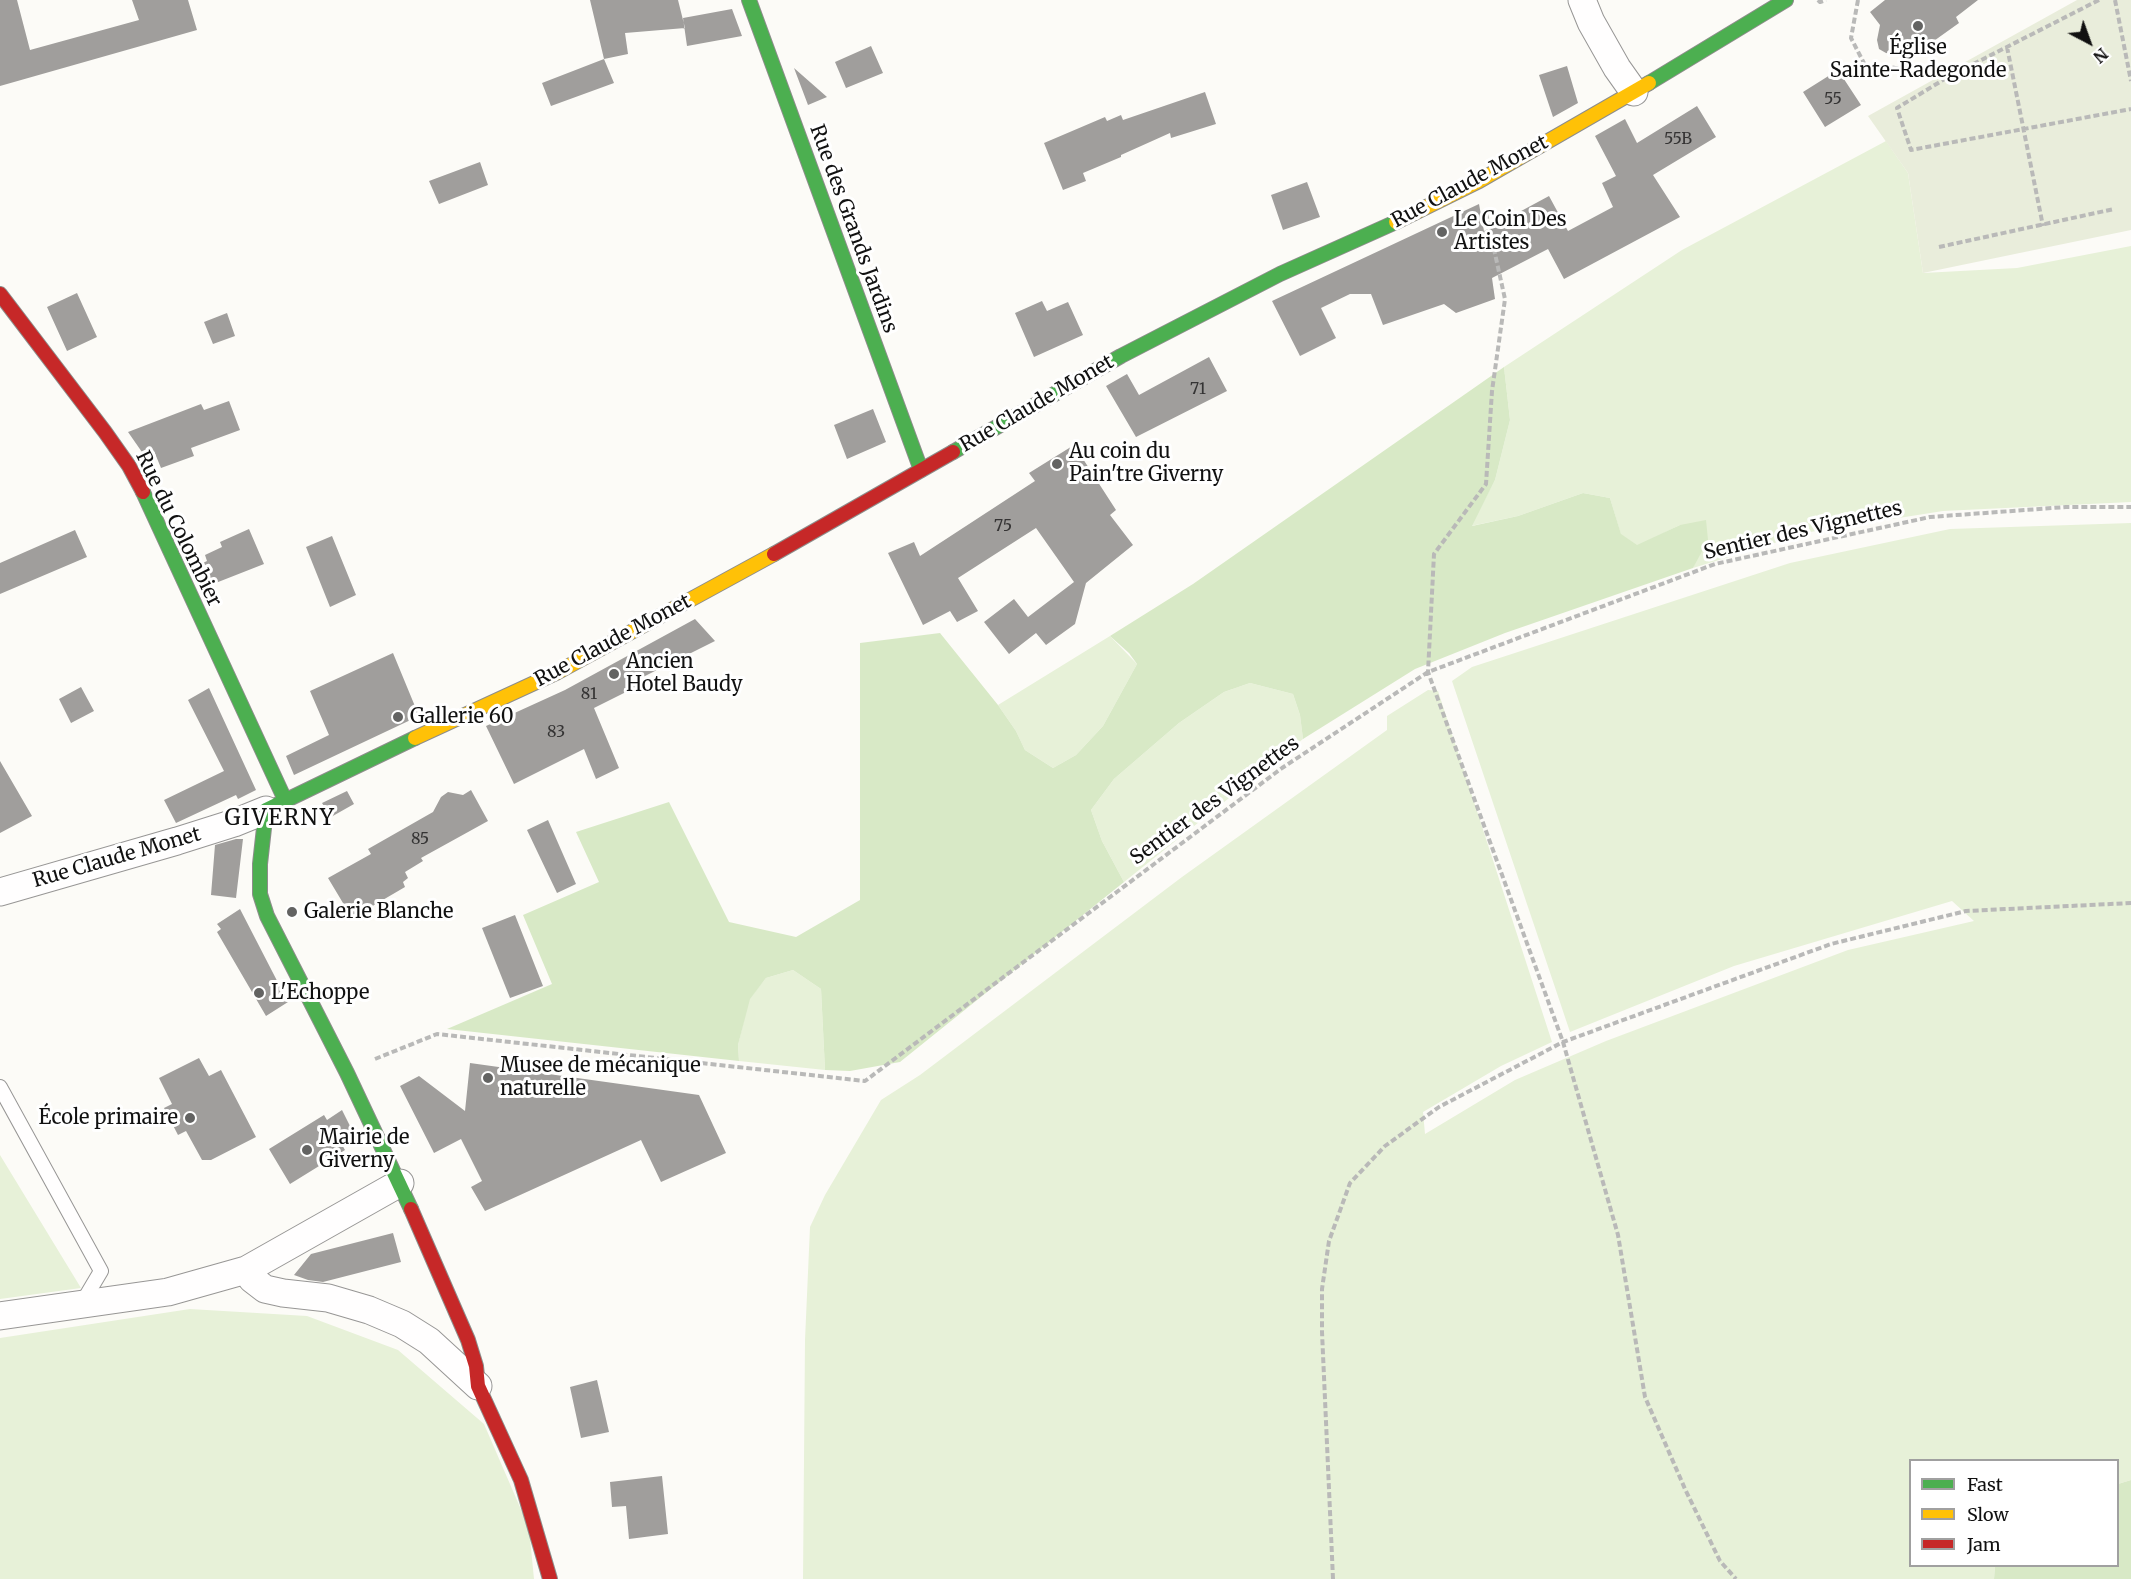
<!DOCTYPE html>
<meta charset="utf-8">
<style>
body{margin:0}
#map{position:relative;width:2131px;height:1579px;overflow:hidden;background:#fcfbf7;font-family:Merriweather,serif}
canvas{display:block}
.legend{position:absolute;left:1909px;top:1459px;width:210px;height:108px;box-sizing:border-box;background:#fff;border:2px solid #a0a0a0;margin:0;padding:8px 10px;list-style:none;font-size:18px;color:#111}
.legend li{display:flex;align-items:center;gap:12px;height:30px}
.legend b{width:30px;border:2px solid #a0a0a0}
.north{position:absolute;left:2059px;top:12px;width:60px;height:60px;-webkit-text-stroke:4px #fff;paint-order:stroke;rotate:139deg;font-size:16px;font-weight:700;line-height:24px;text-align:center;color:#111}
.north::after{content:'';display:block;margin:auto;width:21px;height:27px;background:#111;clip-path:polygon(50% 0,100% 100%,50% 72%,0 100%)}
</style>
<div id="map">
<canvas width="2131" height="1579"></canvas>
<ul class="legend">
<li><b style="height:8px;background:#4caf50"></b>Fast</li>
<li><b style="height:8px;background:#ffc107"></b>Slow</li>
<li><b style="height:8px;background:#c62828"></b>Jam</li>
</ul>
<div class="north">N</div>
</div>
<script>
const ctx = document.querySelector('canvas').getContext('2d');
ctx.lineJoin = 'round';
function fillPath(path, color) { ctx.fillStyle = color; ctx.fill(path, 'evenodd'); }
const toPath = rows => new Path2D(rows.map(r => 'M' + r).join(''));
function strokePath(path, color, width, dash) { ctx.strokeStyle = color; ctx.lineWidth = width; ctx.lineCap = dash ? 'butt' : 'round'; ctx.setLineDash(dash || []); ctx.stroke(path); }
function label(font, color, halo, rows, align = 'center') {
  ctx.font = font + ' Merriweather,serif'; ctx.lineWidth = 6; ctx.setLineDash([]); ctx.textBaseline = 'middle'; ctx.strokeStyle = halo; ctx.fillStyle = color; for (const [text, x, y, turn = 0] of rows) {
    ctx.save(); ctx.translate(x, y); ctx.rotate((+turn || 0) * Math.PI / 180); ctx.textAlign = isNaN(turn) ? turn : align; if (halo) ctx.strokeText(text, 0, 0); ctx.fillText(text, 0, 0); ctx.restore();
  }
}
fillPath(toPath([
 [1886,141,1908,173,1923,273,2017,268,2131,246,2131,502,1943,511,1810,532,1693,568,1696,560,1680,525,1637,546,1621,535,1610,498,1583,493,1518,516,1471,526,1495,480,1510,420,1504,367,1682,250],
 [2131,523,2131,1480,2118,1484,2118,1460,1910,1460,1910,1566,1995,1566,1994,1579,803,1579,805,1340,810,1227,825,1195,881,1100,920,1075,1182,877,1387,730,1387,716,1428,690,1438,691,1552,1042,1501,1066,1423,1112,1425,1134,1515,1080,1606,1041,1848,950,1974,921,1952,901,1734,966,1570,1032,1452,681,1472,667,1790,563,1950,529],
 [1110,636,1137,664,1103,726,1076,755,1053,768,1025,750,1016,731,998,705],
 [1250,683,1293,694,1300,715,1303,739,1124,882,1102,841,1091,810,1114,779,1179,723,1224,692],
 [793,970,821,989,825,1070,739,1061,738,1045,749,999,766,978],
 [0,1155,81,1288,0,1299],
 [190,1309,307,1316,398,1350,484,1424,529,1528,534,1579,0,1579,0,1338]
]), '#e7f1d8');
fillPath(toPath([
 [1504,367,1510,420,1495,480,1472,526,1518,516,1583,493,1610,498,1621,534,1637,545,1680,525,1706,520,1708,540,1693,568,1505,633,1415,669,1303,739,1300,715,1293,694,1250,683,1224,692,1179,723,1114,779,1091,810,1102,841,1124,882,900,1062,850,1071,825,1070,821,989,793,970,766,978,750,999,738,1045,739,1061,447,1029,552,984,523,915,599,882,576,832,669,802,729,922,796,937,860,900,860,643,940,633,998,705,1016,731,1025,750,1053,768,1076,755,1103,726,1137,664,1129,653,1110,636,1193,584],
 [2131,1480,2131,1579,1994,1579,1995,1566,2118,1566,2118,1484]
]), '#d8e9c6');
fillPath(toPath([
 [2077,0,2131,0,2131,230,1923,273,1908,173,1868,116]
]), '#e9eddb');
fillPath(toPath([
 [0,0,17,0,30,50,139,20,132,0,188,0,197,30,0,86],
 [590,0,678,0,685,28,625,33,628,54,604,59],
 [1885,0,1978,0,1956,17,1959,23,1917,53,1912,46,1893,54,1886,53,1879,49,1877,40,1880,25,1870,12],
 [732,9,742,36,687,46,683,18],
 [871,46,883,73,846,88,835,62],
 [604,59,614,83,551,106,542,83],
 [1567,66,1578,103,1553,117,1539,75],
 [794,68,827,97,808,105],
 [1838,70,1861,105,1825,127,1803,92],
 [1205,92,1216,124,1171,138,1170,133,1121,155,1121,157,1083,173,1086,181,1063,190,1044,143,1105,117,1107,121,1121,115,1123,120],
 [1697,106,1716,137,1653,175,1680,217,1564,279,1548,249,1492,278,1495,299,1456,313,1444,304,1383,325,1371,294,1350,294,1321,308,1336,338,1300,356,1272,301,1479,204,1484,231,1549,196,1568,231,1613,207,1602,183,1616,176,1595,136,1625,119,1637,143],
 [480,162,488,185,439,204,429,181],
 [1307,182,1320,217,1283,230,1271,195],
 [77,293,97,337,67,351,47,307],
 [1042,301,1047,311,1068,302,1083,335,1034,357,1015,313],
 [227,313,235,336,213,344,204,322],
 [1209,357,1227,391,1136,437,1106,386,1127,374,1139,395],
 [229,401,240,430,191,448,194,456,161,468,154,451,144,455,128,432,201,404,204,410],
 [873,409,886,442,847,459,834,425],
 [1074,445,1116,510,1110,515,1133,545,1086,583,1075,624,1046,645,1036,633,1009,654,984,622,1014,599,1028,617,1074,582,1036,528,958,578,978,611,957,622,950,611,923,625,888,553,914,542,920,556,1035,481,1029,473],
 [249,529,264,564,208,586,199,565,207,561,205,555,222,547,220,542],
 [75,530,87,557,0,594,0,563],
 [332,536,356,595,330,607,306,547],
 [695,619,715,641,635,681,638,686,594,708,619,768,596,779,584,749,514,784,486,726,565,690],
 [393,653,419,716,294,775,286,756,329,735,310,691],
 [81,687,94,711,71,723,59,699],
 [209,688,256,790,238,799,236,795,176,823,164,800,224,771,188,700],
 [0,761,32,816,0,833],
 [471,790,488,821,421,858,423,861,405,872,408,878,403,882,405,887,352,918,328,878,371,854,368,849,433,812,441,797,448,792,463,795],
 [347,791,354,804,331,817,322,803],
 [548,820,576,884,557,893,527,830],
 [236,839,243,839,236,898,211,895,215,845],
 [240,909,288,1002,266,1016,217,932,221,929,217,924],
 [515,915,543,986,510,998,482,928],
 [199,1058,209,1076,221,1070,256,1137,211,1160,202,1160,186,1131,178,1135,164,1108,172,1104,159,1078],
 [470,1063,699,1095,726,1153,661,1182,641,1140,485,1211,471,1187,482,1181,461,1139,434,1153,400,1086,419,1076,465,1111],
 [342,1110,354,1134,341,1143,345,1150,290,1184,269,1149,324,1115,327,1120],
 [393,1233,401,1262,323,1282,308,1280,294,1275,311,1254],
 [597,1380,609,1432,581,1438,570,1387],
 [662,1476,668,1534,629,1539,626,1506,612,1507,610,1482]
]), '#a09e9c');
const lane = toPath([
 [0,1087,101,1271,82,1303]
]);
const street = toPath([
 [1582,0,1591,22,1617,68,1634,92],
 [0,892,177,841,234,823,266,810],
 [246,1270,252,1279,265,1289,283,1293,328,1298,369,1310,402,1324,429,1341,478,1386],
 [0,1316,168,1292,246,1270,400,1183]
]);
const fast = toPath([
 [749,0,921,470],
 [1649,83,1786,0],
 [953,452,1121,356,1280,274,1396,222],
 [143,492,286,802],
 [411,1209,347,1073,267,916,260,894,260,864,266,810,415,738]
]);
const slow = toPath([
 [1396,222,1479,181,1649,83],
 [415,738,556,673,774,554]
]);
const jam = toPath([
 [0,294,105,432,129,466,143,492],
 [774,554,953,452],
 [411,1209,468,1340,476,1366,478,1386,521,1480,550,1579]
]);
strokePath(lane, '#979695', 16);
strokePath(street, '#979695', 29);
strokePath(fast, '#8d8d8b', 16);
strokePath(slow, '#8d8d8b', 16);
strokePath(jam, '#8d8d8b', 16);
strokePath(toPath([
 [1818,0,1820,2,1826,0],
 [1858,0,1851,38,1867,69,1889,67,1947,77],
 [2099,0,1948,77,1897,108,1911,150,2131,109],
 [2115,0,2131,81],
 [2007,47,2043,226],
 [1486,213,1505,299,1492,391,1486,484,1434,554,1428,672,1563,1042,1618,1235,1645,1397,1685,1489,1720,1561,1736,1579],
 [1939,247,2114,209],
 [375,1059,437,1034,865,1081,1282,768,1428,672,1715,564,1930,517,2066,507,2131,507],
 [1333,1579,1322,1332,1322,1289,1329,1241,1350,1183,1385,1146,1439,1107,1563,1042,1831,944,1966,911,2131,903]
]), '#b9b9b8', 4, [6, 3]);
strokePath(lane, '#fffefe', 14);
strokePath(street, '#fffefe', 27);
strokePath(fast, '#4caf50', 14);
strokePath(slow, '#ffc107', 14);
strokePath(jam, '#c62828', 14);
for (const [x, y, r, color] of [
 [1918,26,6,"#636362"],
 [1442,232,6,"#636362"],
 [1057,464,6,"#636362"],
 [614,674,6,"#636362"],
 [398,717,6,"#636362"],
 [292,912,6,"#636362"],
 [259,993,6,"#636362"],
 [488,1078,6,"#636362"],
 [190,1118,6,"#636362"],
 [307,1150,6,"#636362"]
]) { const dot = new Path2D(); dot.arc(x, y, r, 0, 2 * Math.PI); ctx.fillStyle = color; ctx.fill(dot); strokePath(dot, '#fff', 2); }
label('16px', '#353434', null, [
 ["55",1833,99],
 ["55B",1678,139],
 ["71",1198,389],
 ["75",1003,526],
 ["81",589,694],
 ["83",556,732],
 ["85",420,839]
]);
label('20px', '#111', '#fff', [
 ["Église",1918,48,"center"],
 ["Sainte-Radegonde",1918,71,"center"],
 ["Le Coin Des",1454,220],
 ["Artistes",1454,243],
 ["Au coin du",1069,452],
 ["Pain'tre Giverny",1069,475],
 ["Ancien",626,662],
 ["Hotel Baudy",626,685],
 ["Gallerie 60",410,717],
 ["Galerie Blanche",304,912],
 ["L'Echoppe",271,993],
 ["Musee de mécanique",500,1066],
 ["naturelle",500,1089],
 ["École primaire",178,1118,"right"],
 ["Mairie de",319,1138],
 ["Giverny",319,1161]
], 'left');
label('20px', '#111', '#fff', [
 ["Rue Claude Monet",1470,182,-28],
 ["Rue des Grands Jardins",853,229,70],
 ["Rue Claude Monet",1037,404,-30],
 ["Rue du Colombier",178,529,64],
 ["Sentier des Vignettes",1803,531,-13],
 ["Rue Claude Monet",613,641,-28],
 ["Sentier des Vignettes",1215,801,-36],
 ["Rue Claude Monet",117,858,-16]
]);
ctx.letterSpacing = '1.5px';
label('22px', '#111', '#fff', [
 ["GIVERNY",280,819]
]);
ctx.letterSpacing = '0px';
</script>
